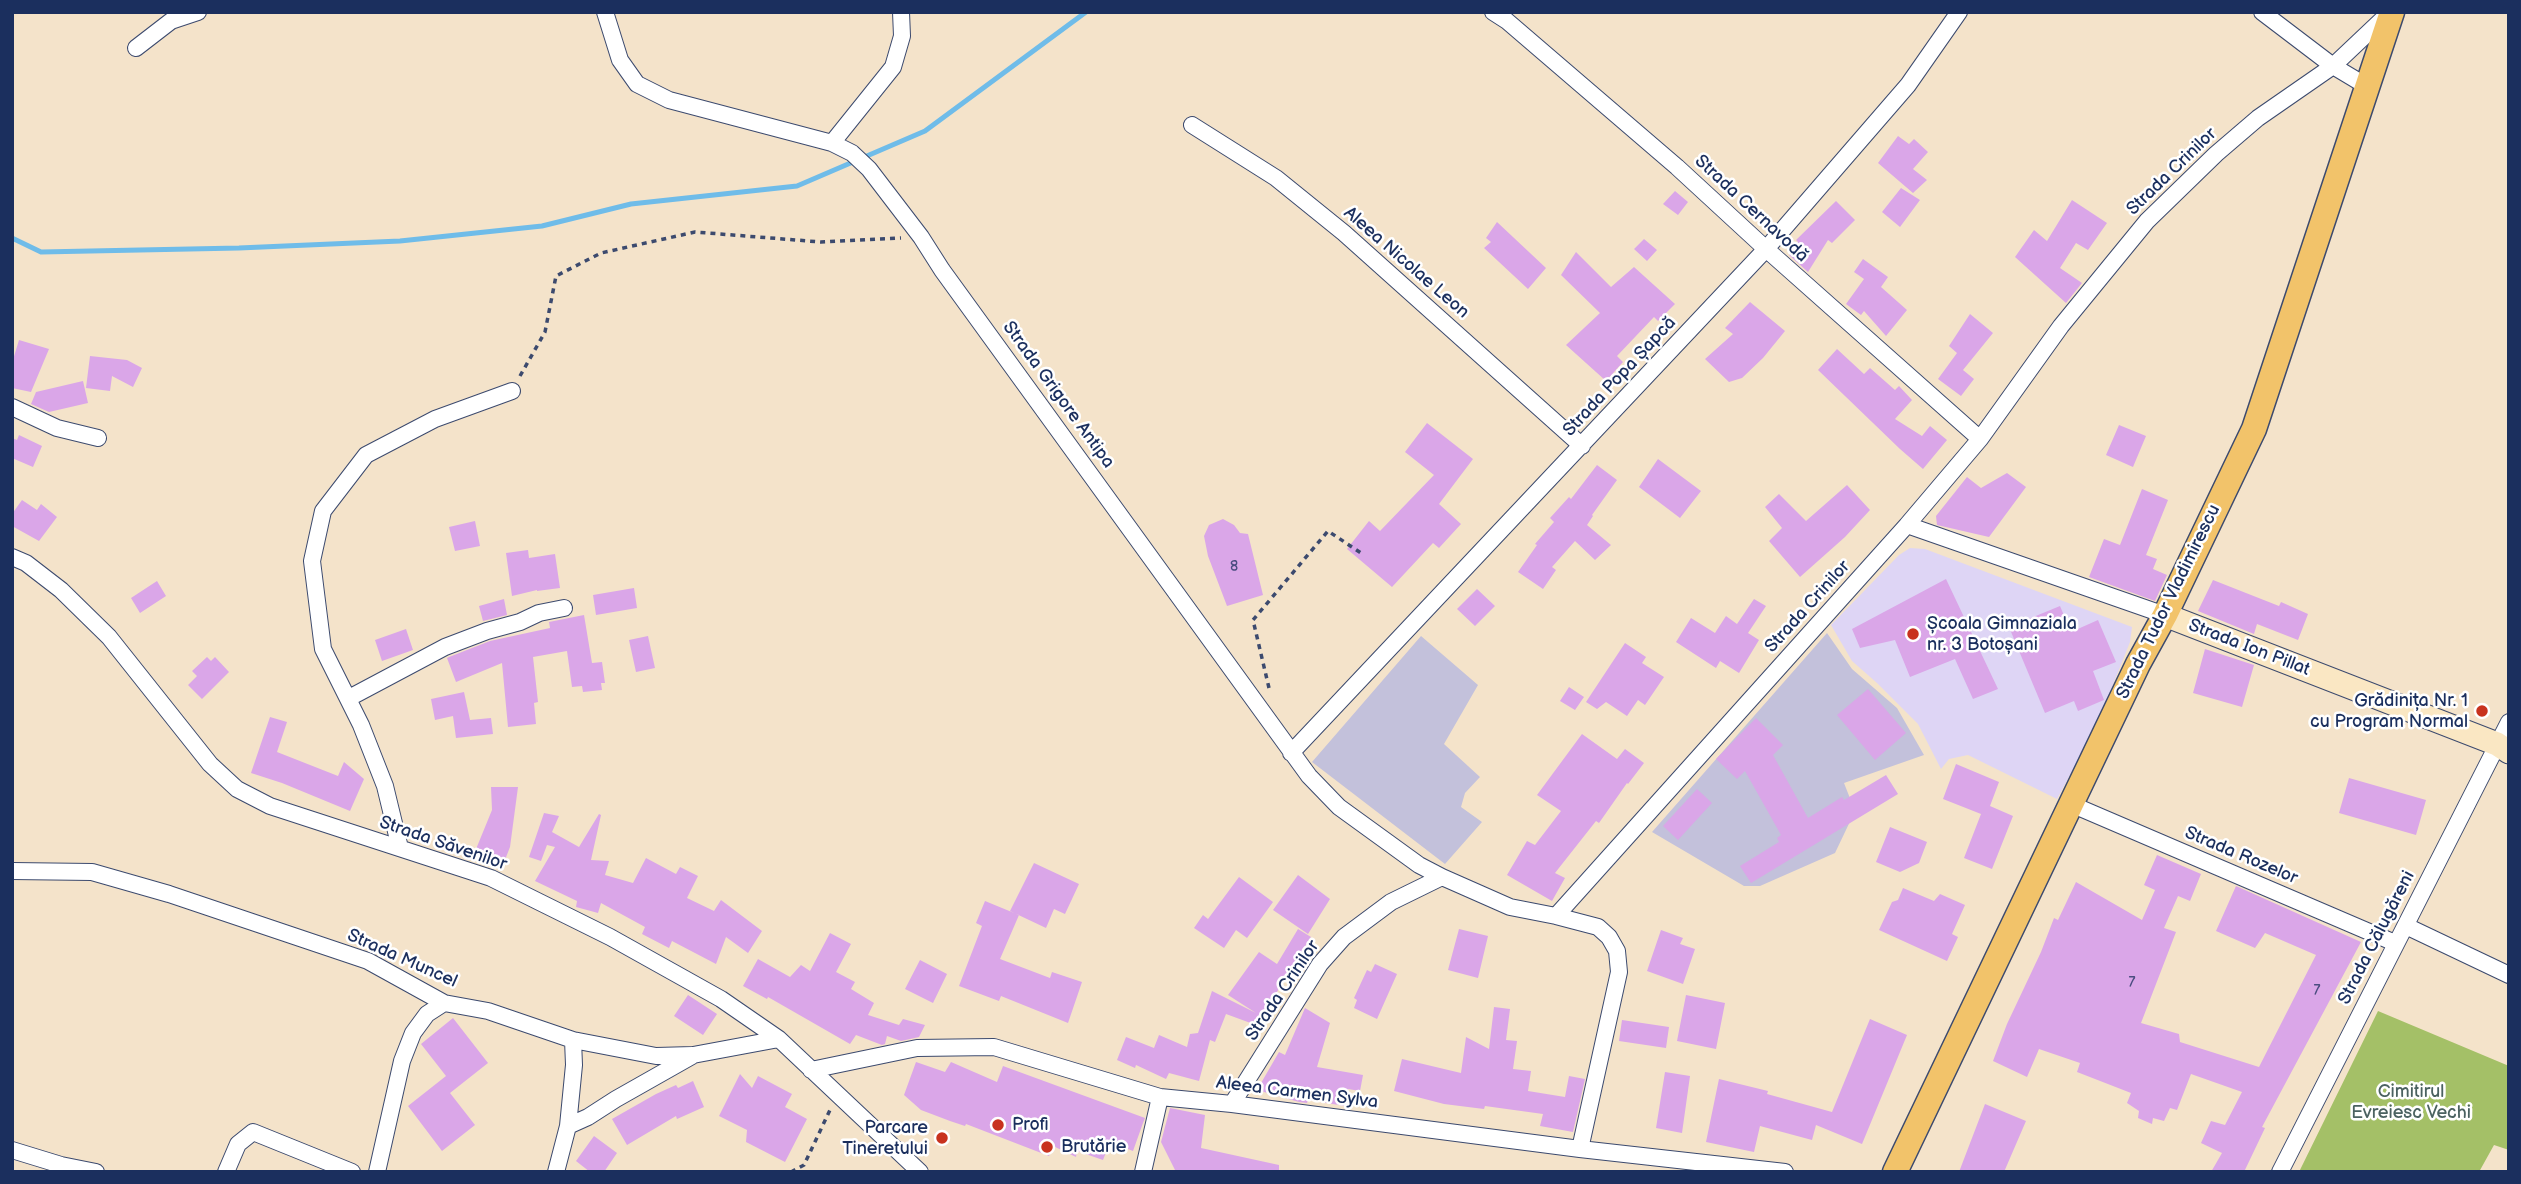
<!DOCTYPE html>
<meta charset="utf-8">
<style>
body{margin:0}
#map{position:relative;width:2521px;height:1184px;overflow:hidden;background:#f4e3ca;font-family:"Balsamiq Sans",sans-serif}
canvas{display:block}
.frame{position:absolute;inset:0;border:14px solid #1b2f5e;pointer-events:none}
</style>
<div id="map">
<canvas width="2521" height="1184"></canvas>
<div class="frame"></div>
</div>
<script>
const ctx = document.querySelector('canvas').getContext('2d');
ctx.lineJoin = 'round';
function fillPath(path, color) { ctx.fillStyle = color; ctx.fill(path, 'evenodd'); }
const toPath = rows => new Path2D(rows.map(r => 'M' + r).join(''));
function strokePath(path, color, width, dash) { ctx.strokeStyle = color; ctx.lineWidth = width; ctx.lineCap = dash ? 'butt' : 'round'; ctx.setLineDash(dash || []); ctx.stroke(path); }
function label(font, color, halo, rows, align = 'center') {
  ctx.font = font + ' "Balsamiq Sans",sans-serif'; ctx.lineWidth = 5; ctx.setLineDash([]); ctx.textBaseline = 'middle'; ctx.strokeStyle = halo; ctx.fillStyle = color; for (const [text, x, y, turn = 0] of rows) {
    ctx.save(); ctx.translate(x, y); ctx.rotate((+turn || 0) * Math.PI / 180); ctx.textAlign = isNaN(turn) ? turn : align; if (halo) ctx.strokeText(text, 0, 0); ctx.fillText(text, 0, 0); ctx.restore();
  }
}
fillPath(toPath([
 [1910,548,1925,549,2132,627,2130,642,2097,725,2057,799,1968,755,1949,759,1941,769,1918,724,1877,683,1852,661,1831,625,1899,555]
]), '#ded5f5');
fillPath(toPath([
 [1827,633,1852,669,1897,708,1924,755,1844,783,1855,811,1835,853,1760,886,1744,886,1652,832],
 [1421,636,1478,685,1444,744,1480,777,1465,793,1461,807,1482,822,1445,864,1312,762]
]), '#c3c1db');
fillPath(toPath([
 [2378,1011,2509,1066,2509,1150,2494,1145,2479,1172,2299,1172]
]), '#a4c067');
strokePath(toPath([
 [12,238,41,252,239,248,400,241,542,226,631,204,797,186,925,131,1086,12]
]), '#6fbce9', 5);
fillPath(toPath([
 [1898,136,1909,144,1914,139,1928,152,1913,169,1927,180,1913,193,1878,163],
 [1901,188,1920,200,1900,227,1882,212],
 [1675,191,1688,202,1678,215,1663,204],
 [2072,200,2107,223,2088,250,2076,243,2060,268,2082,283,2066,303,2015,257,2034,230,2047,241],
 [1836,201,1855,220,1832,243,1828,240,1808,272,1789,255,1798,242,1796,240],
 [1497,222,1546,268,1528,289,1484,248,1491,242,1486,238],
 [1644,239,1657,250,1647,261,1634,249],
 [1576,252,1611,287,1634,267,1675,304,1658,321,1654,317,1617,356,1623,362,1606,381,1566,345,1600,313,1561,275],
 [1863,259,1888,277,1881,287,1907,310,1886,336,1864,311,1861,315,1846,304,1864,279,1854,272],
 [1750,302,1785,331,1763,358,1742,378,1729,382,1705,359,1733,334,1725,328],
 [1970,314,1993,333,1963,370,1974,379,1961,396,1938,379,1957,353,1949,346],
 [19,340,49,349,31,392,12,388,12,363],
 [1837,349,1864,374,1870,368,1895,390,1899,386,1912,400,1895,419,1922,436,1930,426,1947,440,1923,469,1900,449,1818,370],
 [90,356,127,360,142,368,133,387,112,376,110,391,86,388],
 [83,381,88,403,49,412,31,404,36,392],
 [1427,423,1473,459,1439,504,1461,524,1439,548,1433,543,1392,587,1347,549,1369,521,1380,531,1434,475,1405,452],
 [2119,425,2146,436,2133,467,2106,455],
 [19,435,42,446,33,467,12,458,12,438,17,440],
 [1658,459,1701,491,1680,518,1639,487],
 [1597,465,1617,480,1592,515,1593,516,1587,525,1611,545,1595,560,1575,541,1552,567,1556,570,1543,589,1518,572,1537,545,1535,544,1554,522,1550,518,1569,497,1571,499],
 [2007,473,2026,487,1989,537,1937,525,1936,516,1967,477,1981,488],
 [1847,485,1870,510,1845,537,1800,577,1769,541,1782,528,1765,507,1779,494,1806,521],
 [2142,489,2168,500,2146,555,2157,559,2153,569,2167,575,2155,601,2089,577,2104,539,2120,545],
 [22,500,37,510,41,504,57,517,39,541,12,526,12,514],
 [1223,519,1234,525,1240,533,1248,534,1263,595,1227,606,1208,556,1204,536,1209,525],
 [475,521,480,546,455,551,449,527],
 [528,550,529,558,555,554,560,588,537,591,537,590,512,596,506,553],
 [1946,579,1998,689,1973,699,1955,659,1910,677,1895,640,1860,648,1852,629],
 [2213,580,2279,606,2281,602,2308,614,2298,640,2257,624,2254,634,2198,611],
 [157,581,166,596,140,613,131,598],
 [634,588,637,608,596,615,593,595],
 [1477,589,1495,606,1475,626,1457,609],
 [504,599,507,615,483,621,479,606],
 [1754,599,1766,606,1748,633,1759,640,1739,673,1720,661,1716,668,1676,642,1691,618,1715,633,1726,616,1737,624],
 [2060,606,2071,632,2098,620,2116,662,2093,671,2104,700,2078,711,2074,701,2045,713,2009,627],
 [584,615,592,663,602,662,605,683,601,683,602,690,583,692,582,686,572,687,567,651,533,657,538,702,534,703,536,724,508,727,502,663,456,682,447,658,449,657,490,641,550,628,549,622],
 [406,629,413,650,382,661,375,640],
 [648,636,655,668,636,672,629,640],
 [1625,643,1646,657,1642,663,1664,677,1645,705,1638,700,1627,716,1606,702,1597,709,1586,702],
 [2205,649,2254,665,2242,707,2193,693],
 [207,657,211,661,215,657,229,672,202,699,188,685,197,676,192,671],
 [1569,687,1584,697,1575,710,1560,701],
 [1868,689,1906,733,1875,760,1837,715],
 [464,692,470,720,491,718,493,734,456,738,453,716,435,720,431,699],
 [270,717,287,722,277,752,338,776,344,762,364,779,350,811,282,783,251,773],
 [1756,718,1783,745,1773,755,1808,818,1842,797,1844,800,1886,775,1898,794,1751,883,1740,866,1779,842,1777,838,1781,835,1745,771,1737,779,1716,759],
 [1582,734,1617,759,1625,749,1644,763,1628,784,1627,783,1599,823,1596,821,1555,873,1565,878,1552,901,1507,875,1527,841,1535,845,1561,811,1537,795],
 [1956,764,1999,782,1990,806,2013,816,1992,869,1964,858,1981,814,1943,799],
 [2349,778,2426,800,2416,835,2339,813],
 [491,787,518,787,510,847,503,865,474,854,492,810],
 [1697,789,1712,803,1678,840,1663,826],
 [544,813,559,816,552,832,579,847,599,814,601,815,591,860,609,861,605,875,633,883,646,858,676,874,680,867,698,876,687,898,714,911,721,900,762,931,748,953,726,937,716,964,672,941,669,948,642,934,645,927,601,903,598,913,576,907,577,901,535,881,555,847,547,845,541,861,529,857],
 [1890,827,1927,842,1919,863,1900,872,1876,862],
 [2157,855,2201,874,2190,901,2178,896,2164,928,2176,932,2141,1023,2179,1034,2180,1042,2259,1067,2316,955,2265,933,2255,948,2216,931,2236,886,2361,942,2262,1127,2265,1128,2244,1172,2211,1172,2222,1153,2201,1143,2211,1121,2225,1125,2242,1092,2191,1074,2177,1110,2170,1108,2164,1121,2153,1118,2152,1124,2138,1118,2139,1111,2127,1103,2131,1093,2077,1072,2080,1063,2039,1049,2027,1077,1993,1061,2007,1024,2041,952,2054,918,2058,920,2076,882,2142,920,2155,890,2144,885],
 [1034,863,1079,884,1065,914,1054,909,1046,928,1010,911],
 [1298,875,1330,899,1308,934,1273,910],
 [1239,877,1273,902,1247,938,1236,930,1224,948,1194,928,1203,915,1208,919],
 [1903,888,1934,901,1940,894,1965,905,1952,934,1958,937,1947,961,1879,930,1892,902,1898,900],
 [985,901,1019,915,1000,959,1050,978,1052,972,1082,982,1068,1023,1001,996,999,1001,959,986,982,926,976,923],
 [1298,929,1311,937,1262,1016,1260,1015,1256,1025,1226,1014,1215,1042,1210,1040,1199,1081,1169,1073,1166,1079,1136,1065,1135,1068,1117,1060,1126,1037,1154,1048,1159,1035,1187,1047,1190,1034,1198,1033,1212,991,1256,1013,1228,995,1259,952,1277,964],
 [1459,929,1488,936,1478,978,1448,970],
 [1661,930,1683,938,1680,944,1695,949,1683,984,1647,971],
 [830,933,851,944,836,972,855,982,851,989,874,1003,868,1015,899,1025,903,1019,925,1025,919,1037,901,1041,887,1036,885,1044,882,1045,856,1035,850,1044,768,997,767,999,743,986,758,959,790,977,801,965,810,971],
 [920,960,947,974,933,1003,905,989],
 [1375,964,1397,974,1377,1019,1354,1008,1357,1000,1354,998,1367,970,1371,972],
 [688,995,717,1014,703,1035,674,1016],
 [1686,995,1725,1003,1716,1049,1677,1041],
 [1494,1007,1510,1009,1506,1040,1517,1041,1513,1069,1531,1071,1528,1091,1565,1097,1569,1076,1585,1079,1573,1132,1540,1126,1543,1114,1485,1106,1484,1109,1444,1104,1394,1091,1402,1059,1461,1073,1466,1037,1489,1049],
 [1305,1008,1330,1023,1317,1067,1363,1075,1360,1091,1348,1089,1345,1106,1308,1100,1307,1103,1299,1102,1257,1090,1279,1052,1285,1055],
 [453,1018,488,1063,450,1093,475,1125,442,1151,408,1106,446,1076,421,1044],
 [1870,1019,1907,1035,1862,1144,1816,1125,1812,1140,1760,1126,1754,1152,1706,1142,1719,1079,1768,1091,1767,1094,1832,1112],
 [1622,1020,1669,1027,1666,1048,1619,1041],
 [916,1062,945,1072,951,1062,997,1082,1003,1066,1145,1118,1143,1123,1133,1151,1110,1142,1103,1160,1077,1151,1076,1157,1053,1146,1049,1156,966,1124,965,1126,950,1121,921,1110,904,1095],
 [1665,1072,1690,1076,1682,1133,1656,1128],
 [740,1074,752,1088,758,1076,792,1094,785,1107,807,1119,785,1162,746,1142,747,1130,719,1116],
 [693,1081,704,1107,677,1119,676,1116,627,1145,612,1119,656,1094,676,1085,678,1088],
 [1985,1104,2026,1121,2004,1172,1959,1172],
 [1170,1108,1205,1115,1201,1148,1279,1165,1279,1172,1176,1172,1161,1142],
 [594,1136,617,1153,604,1172,590,1172,576,1161]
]), '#daa6e8');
const street = toPath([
 [605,12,620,60,637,84,669,100,832,143,852,153,869,169,921,237,942,270,1309,776,1339,807,1419,865,1442,877],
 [1493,12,1507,21,1677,167,1766,249,1980,439],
 [2262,12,2333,66,2368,87],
 [136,48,171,21,198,12],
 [1192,125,1276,178,1344,233,1582,446],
 [832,143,893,67,902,36,901,12],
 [12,407,57,428,98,438],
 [1907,525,2165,615],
 [12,557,26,563,61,590,109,637,210,764,237,789,270,806,491,878,610,937,721,999,779,1039,920,1172],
 [349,698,445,647,487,631,520,622,539,613,564,608],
 [1291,753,1766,249,1908,85,1959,12],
 [2073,805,2395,943],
 [400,848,385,786,361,725,323,649,312,561,323,511,366,455,435,419,512,391],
 [12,871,92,872,169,894,368,961,444,1003,488,1011,573,1040,656,1056,693,1055,779,1039],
 [1556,916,1598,927,1609,937,1617,951,1619,972,1580,1149],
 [2406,926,2509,975],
 [811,1070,917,1048,994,1047,1160,1097,1232,1104,1580,1149,1785,1172],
 [1232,1104,1320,964,1344,937,1391,902,1442,877,1510,907,1556,916,1907,525,1980,439,2061,326,2147,221,2216,154,2258,118,2333,66,2388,14],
 [568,1126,574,1065,573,1040],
 [12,1150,61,1165,96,1172],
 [226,1172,238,1144,253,1132,352,1172],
 [377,1172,402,1061,413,1033,427,1014,444,1003],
 [556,1172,568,1126,588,1117,616,1099,692,1056],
 [1143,1172,1160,1097],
 [2280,1172,2509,722]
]);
const secondary = toPath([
 [2165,615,2497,744,2509,752]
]);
const primary = toPath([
 [1895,1172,2138,664,2165,615,2254,429,2392,12]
]);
strokePath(street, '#3c4a6e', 18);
strokePath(secondary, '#3c4a6e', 25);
strokePath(primary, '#3c4a6e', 27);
strokePath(toPath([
 [520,376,545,332,556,276,601,253,695,232,821,242,901,238],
 [1269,688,1253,620,1328,531,1361,553],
 [791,1172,804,1165,830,1110]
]), '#3c4a6e', 3.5, [5, 5]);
strokePath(street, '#fff', 16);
strokePath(secondary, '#fae7c3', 23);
strokePath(primary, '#f2c36a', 24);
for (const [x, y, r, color] of [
 [1913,634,7,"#c8321e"],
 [2482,711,7,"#c8321e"],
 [998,1125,7,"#c8321e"],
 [942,1138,7,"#c8321e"],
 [1047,1147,7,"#c8321e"]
]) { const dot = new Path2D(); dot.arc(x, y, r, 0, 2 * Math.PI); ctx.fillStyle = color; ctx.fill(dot); strokePath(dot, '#fff', 2.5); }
label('14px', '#4b4d80', null, [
 ["8",1234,567],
 ["7",2132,983],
 ["7",2317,991]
]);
label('18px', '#1b2f5e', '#fff', [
 ["Strada Crinilor",2172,172,-44],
 ["Strada Cernavodă",1751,209,43],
 ["Aleea Nicolae Leon",1406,263,41],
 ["Strada Popa Șapcă",1620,377,-47],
 ["Strada Grigore Antipa",1058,395,54],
 ["Strada Tudor Vladimirescu",2169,602,-64],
 ["Strada Crinilor",1808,607,-48],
 ["Strada Ion Pillat",2249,648,21],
 ["Strada Săvenilor",443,844,19],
 ["Strada Rozelor",2241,856,23],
 ["Strada Călugăreni",2377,938,-63],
 ["Strada Muncel",402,959,24],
 ["Strada Crinilor",1283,991,-56],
 ["Aleea Carmen Sylva",1297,1093,7]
]);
label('18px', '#1b2f5e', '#fff', [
 ["Școala Gimnaziala",1927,624],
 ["nr. 3 Botoșani",1927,645],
 ["Grădinița Nr. 1",2468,701,"right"],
 ["cu Program Normal",2468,722,"right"],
 ["Profi",1012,1125],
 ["Parcare",928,1128,"right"],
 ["Tineretului",928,1149,"right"],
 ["Brutărie",1061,1147]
], 'left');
label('18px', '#4b6261', '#fff', [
 ["Cimitirul",2411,1092],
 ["Evreiesc Vechi",2411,1113]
]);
</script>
